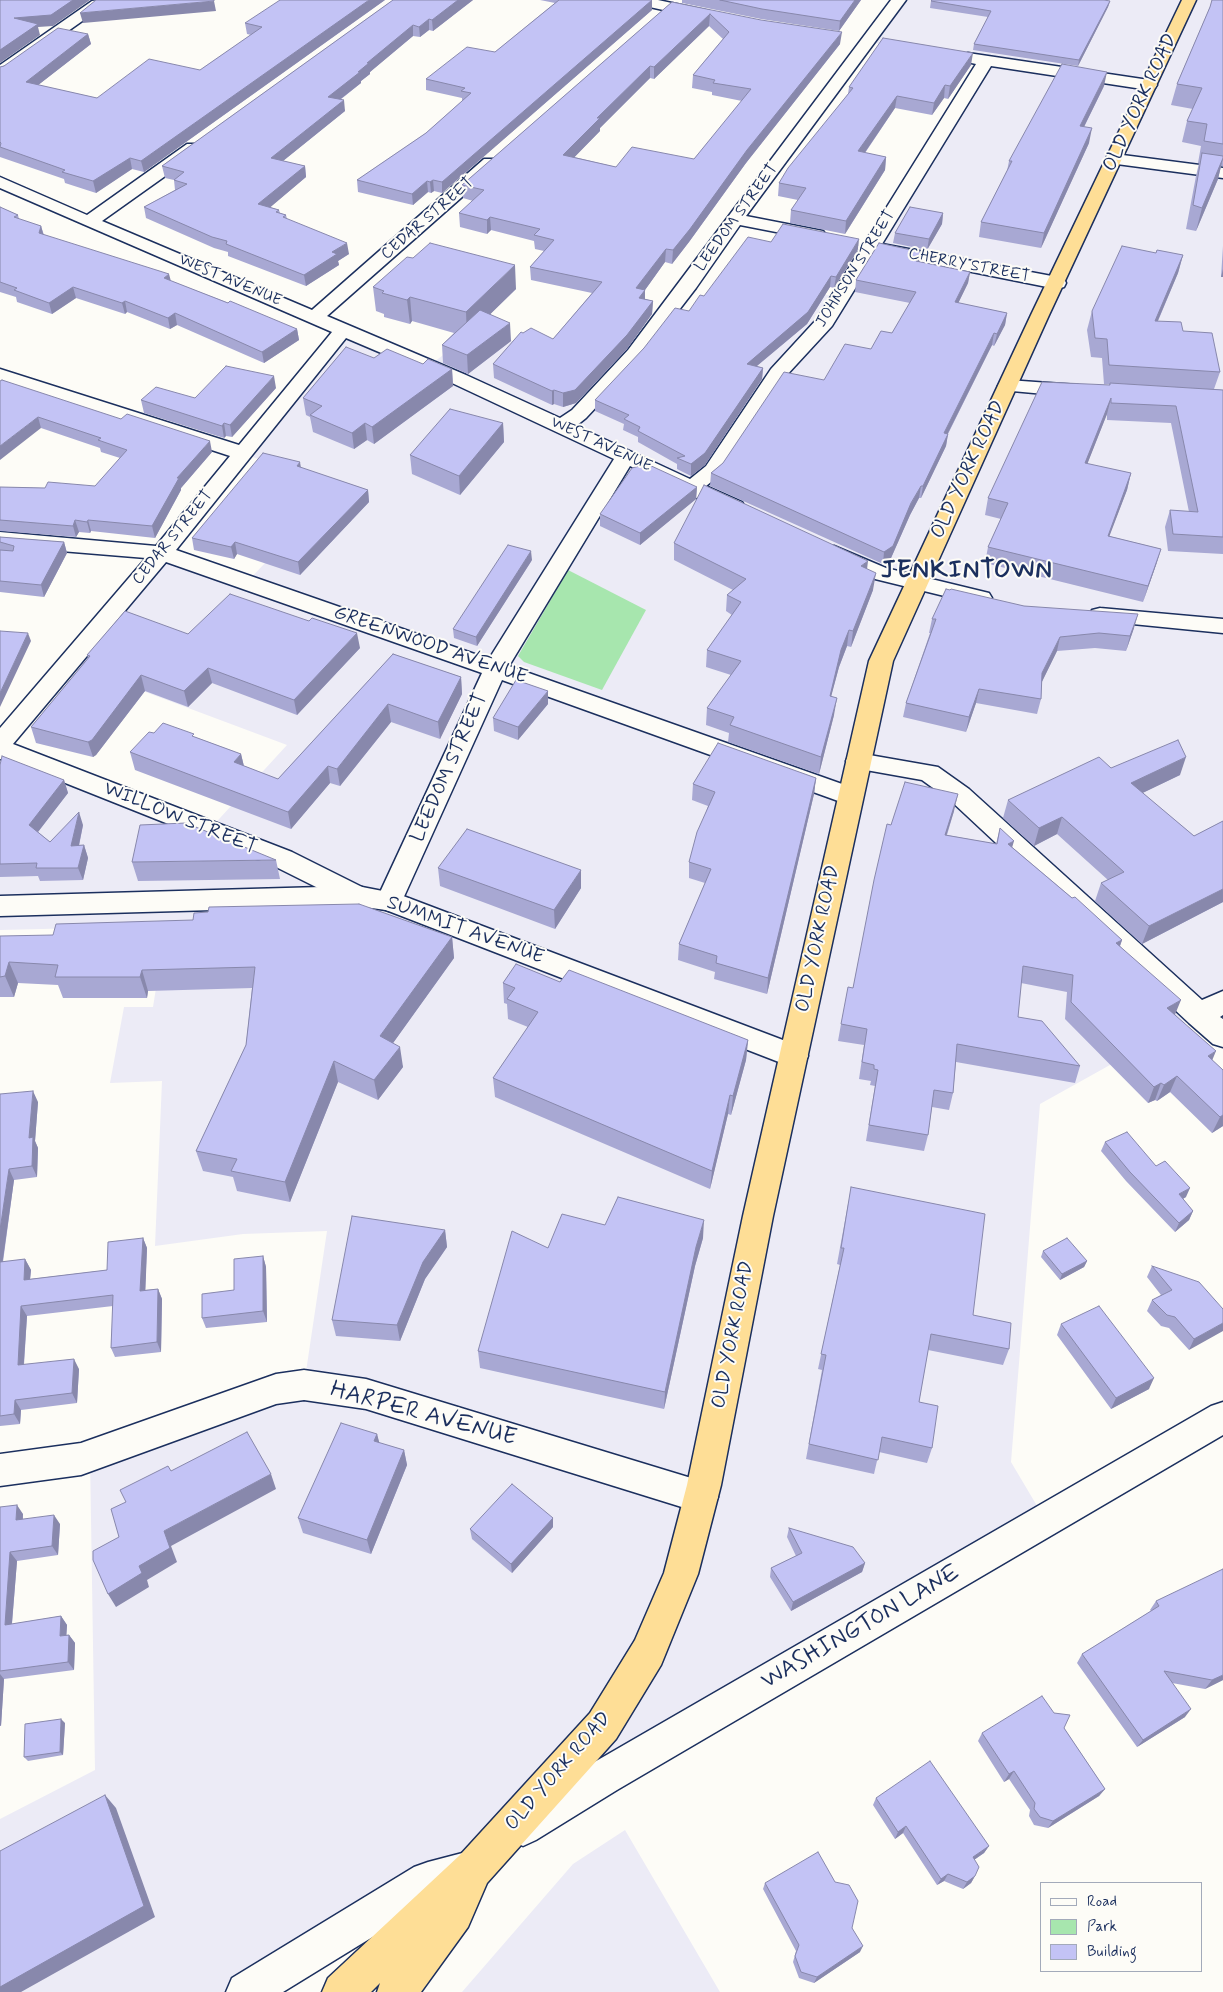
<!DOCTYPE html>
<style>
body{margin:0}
#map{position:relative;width:1223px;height:1992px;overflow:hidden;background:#fdfcf7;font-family:Mynerve,sans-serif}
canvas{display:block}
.legend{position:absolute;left:1040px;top:1882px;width:162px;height:90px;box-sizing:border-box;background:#fdfcf7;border:1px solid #a3aaba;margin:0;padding:6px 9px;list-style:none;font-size:15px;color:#1b2f5e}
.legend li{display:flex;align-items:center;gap:10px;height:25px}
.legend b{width:25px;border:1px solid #a3aaba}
</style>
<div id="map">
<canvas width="1223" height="1992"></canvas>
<ul class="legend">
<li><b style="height:6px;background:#fdfcf7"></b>Road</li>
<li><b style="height:14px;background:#a7e6ae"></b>Park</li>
<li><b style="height:14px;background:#c3c3f5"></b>Building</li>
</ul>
</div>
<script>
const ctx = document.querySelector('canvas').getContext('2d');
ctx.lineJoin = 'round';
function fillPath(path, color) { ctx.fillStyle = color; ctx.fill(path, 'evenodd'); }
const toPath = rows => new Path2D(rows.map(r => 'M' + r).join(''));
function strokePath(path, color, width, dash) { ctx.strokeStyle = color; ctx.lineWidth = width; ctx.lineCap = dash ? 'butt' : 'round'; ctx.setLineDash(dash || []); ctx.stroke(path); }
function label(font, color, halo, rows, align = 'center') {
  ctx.font = font + ' Mynerve,sans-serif'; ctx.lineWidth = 4; ctx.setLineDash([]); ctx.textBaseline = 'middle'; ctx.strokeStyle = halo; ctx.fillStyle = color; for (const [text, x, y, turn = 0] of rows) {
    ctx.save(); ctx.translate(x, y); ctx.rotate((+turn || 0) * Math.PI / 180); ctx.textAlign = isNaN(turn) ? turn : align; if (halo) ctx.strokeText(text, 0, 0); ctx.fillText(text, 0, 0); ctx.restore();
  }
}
fillPath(toPath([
 [899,0,1223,0,1223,1002,1040,1104,1011,1462,1046,1521,255,1992,0,1992,0,1819,95,1770,90,1456,304,1385,327,1231,243,1234,155,1246,162,1081,110,1083,124,1007,153,1007,166,926,0,930,0,751,209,830,287,745,68,663,162,553,247,582,336,488,242,453,343,330,429,366,479,327,610,381,801,289,840,298,985,61,868,42],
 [625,1830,720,1992,462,1992,573,1864]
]), '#ecebf6');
fillPath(toPath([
 [568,570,646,610,602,690,524,662,518,656]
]), '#a7e6ae');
const street = toPath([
 [99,0,104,4,102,7,6,75,0,77,0,65,92,1,99,0],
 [629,0,658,0,709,11,712,14,709,17,704,19,636,4,631,3,629,0],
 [891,0,906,0,746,216,823,231,826,235,823,239,817,240,740,225,696,288,642,358,586,418,576,426,690,479,706,466,771,369,817,319,976,64,962,61,960,58,962,55,968,53,1149,80,1155,82,1157,85,1155,88,1149,90,991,66,882,244,1057,277,1064,279,1066,283,1064,287,1057,289,877,253,832,326,785,377,721,474,706,486,742,502,745,507,742,512,734,513,726,512,630,466,509,666,859,790,862,796,859,802,850,805,841,802,502,680,402,901,398,908,389,911,380,908,376,901,482,673,166,562,13,744,292,852,366,889,370,896,366,903,357,906,348,903,274,866,10,761,0,759,0,728,146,558,0,546,0,532,156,546,230,456,0,381,0,369,239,445,332,332,0,188,0,177,87,215,187,144,199,144,201,148,199,152,102,221,312,310,484,159,496,159,498,163,496,167,327,316,466,375,560,418,572,410,628,350,891,0],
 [346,338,452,383,614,459,489,659,176,550,346,338],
 [1115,154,1223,168,1223,178,1109,163,1107,159,1109,155,1115,154],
 [1008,380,1077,385,1084,387,1087,391,1084,395,1077,397,1001,390,998,386,1001,382,1008,380],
 [834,546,886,568,989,593,992,598,989,603,981,605,871,578,826,558,823,553,826,548,834,546],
 [1100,608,1223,619,1223,633,1092,620,1089,615,1092,610,1100,608],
 [858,753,938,767,969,789,1202,1000,1223,991,1223,1015,1220,1017,1223,1019,1223,1047,1213,1044,1189,1023,951,801,922,780,849,767,846,761,849,755,858,753],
 [304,1370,366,1379,701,1481,713,1486,718,1497,713,1508,701,1513,366,1409,304,1400,276,1404,81,1475,0,1486,0,1454,81,1443,276,1374,304,1370]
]);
const secondary = toPath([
 [357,886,398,894,804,1048,808,1056,804,1064,794,1067,784,1064,386,910,357,906,0,916,0,896,357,886],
 [1223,1402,1223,1435,617,1790,536,1840,523,1846,510,1840,504,1827,510,1814,591,1764,1211,1406,1223,1402],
 [470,1851,484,1856,489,1870,484,1884,436,1898,283,1992,226,1992,232,1978,414,1867,428,1862,470,1851]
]);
const highway = toPath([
 [1182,0,1196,0,1049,315,893,661,773,1216,721,1485,698,1574,661,1665,616,1739,487,1883,468,1927,421,1992,377,1992,380,1983,371,1992,322,1992,328,1978,460,1855,590,1713,635,1640,664,1573,687,1485,743,1216,869,661,1031,315,1182,0]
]);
strokePath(street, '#1b2f5e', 3);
strokePath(secondary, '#1b2f5e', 3);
strokePath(highway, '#1b2f5e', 3);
fillPath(street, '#fdfcf7');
fillPath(secondary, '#fdfcf7');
fillPath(highway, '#fede96');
fillPath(toPath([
 [385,0,144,172,132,169,96,193,65,183,64,179,0,157,0,67,88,34,91,44,38,85,97,98,200,70,251,35,247,34,245,23],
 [393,0,473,0,433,31,429,30,420,37,413,36,370,72,370,74,361,81,361,83,340,100,345,111,283,161,305,166,306,177,270,207,279,210,280,213,286,215,287,219,349,254,338,261,339,265,306,286,228,256,228,252,214,248,146,218,144,207,175,190,174,180,165,178,162,166],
 [540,0,652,0,652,10,442,193,434,191,431,193,428,192,413,205,358,192,357,180,426,133,462,101,462,98,426,90,426,79,495,52,555,3],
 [682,0,861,0,839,31,761,19,682,3],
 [1223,0,1223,166,1221,166,1218,179,1196,231,1186,229,1196,176,1199,163,1198,163,1201,146,1182,142,1187,121,1193,109,1171,105,1177,84,1210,7],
 [931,1,1110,1,1108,7,1078,66,973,50,974,44,988,17,930,8],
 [672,2,840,44,746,163,689,242,672,264,665,262,645,290,645,299,653,301,652,314,627,349,576,403,563,407,554,404,552,405,494,378,493,364,523,333,553,339,592,293,531,280,530,267,544,251,535,249,534,241,491,230,487,234,460,227,459,213,473,201,463,198,462,185],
 [709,26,723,39,693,75,692,88,712,92,712,95,742,101,694,159,616,167,574,157,600,131,600,128,650,78,654,79],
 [971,65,948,99,944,98,932,115,895,108,865,153,886,157,885,170,845,234,790,223,791,210,798,200,778,196,779,183,848,94,849,87],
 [1104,86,1084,127,1089,143,1041,248,979,237,981,222,1007,171,1009,161],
 [0,207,18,215,19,219,41,226,44,235,171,281,297,329,299,340,264,363,177,325,170,329,127,312,125,314,76,298,52,314,17,302,16,297,0,292],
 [943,213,942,224,927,250,893,243,895,233],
 [771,242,858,250,834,288,830,287,807,324,757,366,763,368,762,379,705,465,691,476,677,469,677,464,638,442,638,437,623,430,624,424,595,411,595,400,689,311,704,296],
 [1223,246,1223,277,1221,277],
 [921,252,920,262,970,272,968,283,958,303,1007,313,1005,325,994,346,992,345,948,434,946,446,921,498,919,498,910,515,891,558,883,564,710,486,711,473,824,380,871,349,892,333,910,303,855,292,856,280],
 [1156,253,1183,255,1178,273,1158,321,1183,331,1220,372,1214,389,1223,390,1223,554,1168,551,1165,527,1170,510,1189,512,1171,423,1107,420,1107,414,1087,464,1131,473,1127,490,1109,536,1161,549,1156,565,1143,602,985,563,988,547,1001,519,985,515,988,498,1109,385,1109,384,1104,384,1102,358,1091,357,1087,330,1092,311],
 [373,287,516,289,490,314,511,341,468,374,443,363,442,345,454,333,412,321,410,324,384,317,384,314,376,311],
 [374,358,423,364,452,369,453,386,374,444,367,440,354,449,313,432,310,417,306,415,303,398],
 [0,381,212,452,181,488,181,490,155,538,91,531,90,533,79,532,76,537,0,531,0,487,45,488,95,486,120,458,101,452,100,448,41,428],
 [276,388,232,437,226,436,224,438,144,413,141,400,195,398],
 [503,423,504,442,460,495,412,474,410,455],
 [301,468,368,490,369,502,300,575,237,554,234,559,194,550,192,538],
 [697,487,696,499,640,545,600,526,600,514],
 [0,537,64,542,67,553,44,597,0,592],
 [674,543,867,569,873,590,851,647,847,646,839,667,831,696,834,715,819,774,728,742,729,733,706,725,707,708,731,675,706,667,707,650,732,615,726,611,727,595,733,590,674,560],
 [532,560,477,646,454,638,453,629],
 [1024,606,1134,628,1126,651,1095,648,1057,651,1042,681,1041,699,1037,714,976,703,966,732,903,717,906,703,930,633,929,633,932,619],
 [188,634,360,648,297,715,212,683,188,707,145,691,96,755,93,757,36,743,31,727,88,658,87,655],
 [393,654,461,677,462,694,440,739,391,722,340,786,330,783,291,829,135,770,130,752,195,737,241,754,244,766,278,779],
 [548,704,518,740,494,731,493,718],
 [0,765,64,780,68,793,38,832,50,842,83,825,79,846,84,845,88,858,83,880,40,881,38,876,0,877],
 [1111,768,1180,775,1142,793,1194,836,1223,821,1223,902,1142,944,1095,901,1101,883,1108,880,1057,834,1034,846,1003,818,1008,800],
 [816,778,814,794,767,994,714,979,715,972,678,960,679,944,705,883,689,878,689,862,708,806,692,800,693,784],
 [954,811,947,835,996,844,1000,828,1012,847,1122,940,1120,946,1212,1060,1223,1070,1223,1126,1212,1133,1170,1092,1157,1101,1155,1100,1148,1103,1065,1019,1067,992,1021,983,1018,1017,1080,1066,1075,1083,956,1062,953,1093,949,1110,932,1107,928,1135,924,1151,866,1141,875,1086,870,1085,871,1081,859,1079,864,1045,838,1041,841,1024,853,988,891,825],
 [276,860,280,879,138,881,132,862],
 [438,868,581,888,555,929,440,886],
 [0,936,452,937,454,958,393,1043,403,1067,378,1100,338,1082,290,1202,237,1191,233,1177,203,1171,196,1151,246,1045,252,988,148,991,147,998,63,998,58,985,18,983,14,997,0,997],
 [560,982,748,1040,746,1060,731,1115,728,1114,710,1189,495,1097,493,1078,528,1027,508,1019,507,1004,504,1003,503,983],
 [0,1094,38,1102,35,1141,38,1148,37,1177,14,1180,3,1262,25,1259,31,1270,30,1279,107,1270,143,1238,147,1248,145,1290,158,1289,162,1299,161,1352,115,1357,111,1348,113,1306,27,1316,24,1365,79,1369,77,1403,21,1410,20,1424,0,1426],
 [1105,1142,1156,1166,1186,1197,1183,1199,1193,1211,1189,1220,1175,1232,1126,1181,1101,1151],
 [848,1204,973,1315,1009,1349,1003,1365,928,1350,919,1402,932,1448,927,1463,879,1452,874,1474,806,1459,822,1370,818,1369,840,1265,837,1264],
 [605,1225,703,1238,695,1266,664,1409,480,1368,478,1351,548,1248],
 [445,1230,447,1247,425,1279,400,1341,336,1336,332,1320],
 [1043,1251,1087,1261,1084,1267,1060,1280,1041,1257],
 [263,1256,266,1267,267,1322,206,1328,202,1318,234,1290],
 [1152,1266,1223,1309,1189,1350,1169,1328,1161,1326,1147,1311,1152,1300,1161,1295,1147,1277],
 [1061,1324,1149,1389,1111,1409,1057,1335],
 [377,1434,379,1443,404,1450,407,1465,371,1554,303,1533,298,1518],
 [0,1507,23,1514,23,1519,60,1524,58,1555,17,1561,12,1624,61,1616,67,1625,66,1635,69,1635,75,1643,74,1670,4,1679,1,1726,0,1726],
 [553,1518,553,1527,512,1573,472,1539,470,1529],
 [789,1528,865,1563,862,1572,791,1611,770,1577,771,1568,796,1556,787,1537],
 [1156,1601,1223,1680,1205,1689,1172,1683,1185,1717,1137,1747,1077,1663,1082,1654,1151,1611,1150,1610],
 [65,1723,63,1755,28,1761,24,1757],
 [1064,1728,1105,1789,1099,1796,1048,1828,1034,1825,1029,1816,1030,1810,1009,1779,1004,1782,978,1741,982,1733],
 [876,1798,989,1846,984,1853,974,1860,975,1876,971,1883,963,1889,944,1881,937,1885,903,1833,895,1839,873,1805],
 [765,1883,852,1928,860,1952,814,1983,799,1978,793,1962,796,1951,763,1889]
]), '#a8a8d3');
fillPath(toPath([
 [73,0,90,0,53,26,38,27,40,35,0,63,0,50,14,18],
 [369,0,385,0,144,172,141,161],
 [458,0,473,0,433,31,432,20],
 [652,0,652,10,442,193,442,182],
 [855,0,861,0,839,31,840,21],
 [214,1,216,11,83,23,80,13],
 [1110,1,1108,7,1078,66,1079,60],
 [710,14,709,26,654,79,654,67],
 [429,19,429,30,420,37,419,27],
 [413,25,413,36,370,72,370,74,361,81,361,83,329,108,328,97,358,72,367,63],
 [842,32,840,44,746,163,689,242,672,264,673,250,747,150],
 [88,34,91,44,28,93,26,82],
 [973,53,971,65,948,99,950,86],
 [650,66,650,78,600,128,600,131,564,168,563,155,597,118],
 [1107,72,1104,86,1077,141,1080,126],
 [945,85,944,98,932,115,934,103],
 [897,96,895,108,857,164,858,151],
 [344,100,345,111,273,169,271,158],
 [1092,128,1089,143,1041,248,1044,233],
 [886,157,885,170,845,234,846,221],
 [130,158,132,169,96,193,93,181],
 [1223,158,1218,179,1196,231,1202,208],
 [305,166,306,177,260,216,258,204],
 [433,180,434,191,431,193,430,182],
 [427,181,428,192,413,205,412,194],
 [943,213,942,224,927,250,929,239],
 [490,217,491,230,487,234,487,220],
 [41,226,44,237,39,233],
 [859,239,858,250,834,288,836,277],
 [347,243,349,254,338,261,339,265,306,286,304,275,332,252],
 [666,249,665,262,645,290,645,303,638,311,636,288],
 [921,252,919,263,916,261],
 [1183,255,1178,273,1150,339,1155,321],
 [515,265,516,289,467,337,466,312],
 [1223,269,1223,277,1221,277],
 [970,272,968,283,953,314,955,302],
 [169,274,172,285,164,278],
 [831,276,830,287,807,324,746,375,747,364],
 [73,287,76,298,52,314,49,303],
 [410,297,412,321,410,324,407,300],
 [125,301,127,312,125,314,122,303],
 [653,301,652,314,627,349,576,403,563,407,563,393],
 [175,313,177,325,170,329,168,318],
 [1007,313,1005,325,994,346,997,334],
 [510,323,511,341,468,374,467,355],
 [297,329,299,340,264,363,262,352],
 [994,333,992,345,942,445,944,433],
 [763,368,762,379,705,465,691,476,691,464],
 [452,369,453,386,374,444,372,427],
 [274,376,276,388,232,437,230,425],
 [554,390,554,404,552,405,552,391],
 [1111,398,1107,414,1081,480,1085,463],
 [38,417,41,428,0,460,0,446],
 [224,423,226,436,224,438,222,426],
 [365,423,367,440,354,449,352,433],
 [503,423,504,442,460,495,459,476],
 [948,434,946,446,921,498,923,486],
 [210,441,212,452,181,488,181,490,155,538,152,526,177,478],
 [300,462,302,474,297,466],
 [1131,473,1127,490,1103,553,1108,536],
 [921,486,919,498,910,515,891,558,883,564,884,552],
 [697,487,696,499,640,545,640,533],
 [368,490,369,502,300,575,298,562],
 [75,520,79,532,76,537,73,526],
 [88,520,91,531,90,533,87,522],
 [64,542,67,553,44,597,41,585],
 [235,542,237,554,234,559,231,547],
 [1161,549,1156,565,1143,602,1148,586],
 [531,551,532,560,477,646,476,637],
 [868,561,866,578,861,566],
 [876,573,873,590,851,647,853,631],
 [1138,614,1134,628,1126,651,1130,636],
 [849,630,847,646,839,667,827,712,830,696,841,650],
 [28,633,31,641,0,707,0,693],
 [357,633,360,648,297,715,294,700],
 [1060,637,1057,651,1039,688,1042,673],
 [208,668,212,683,188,707,184,691],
 [141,675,145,691,96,755,93,757,88,742],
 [461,677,462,694,440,739,438,722],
 [979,689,976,703,966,732,969,717],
 [548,691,548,704,518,740,518,727],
 [837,698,834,715,819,774,821,757],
 [388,704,391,722,340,786,337,769],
 [241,754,245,771,234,762],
 [1186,757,1180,775,1126,801,1131,783],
 [328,766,330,783,291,829,288,812],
 [816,778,814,794,767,994,768,978],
 [64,780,68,793,34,837,29,825],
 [958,794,954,811,941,852,945,835],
 [79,812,83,825,76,859,71,846],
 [1062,817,1057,834,1034,846,1039,828],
 [1014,841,1009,858,1008,844],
 [84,845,88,858,83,880,78,868],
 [581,870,581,888,555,929,554,910],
 [1223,889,1223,902,1142,944,1149,926],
 [452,937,454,958,383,1057,380,1036],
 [1122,940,1116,957,1116,943],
 [9,962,18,983,14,997,5,976],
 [142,970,148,991,147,998,140,977],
 [1181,1000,1174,1017,1167,1008],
 [748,1040,746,1060,731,1115,733,1096],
 [400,1047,403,1067,378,1100,374,1080],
 [1216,1051,1209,1068,1208,1056],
 [334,1061,338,1082,290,1202,285,1182],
 [1177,1076,1170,1092,1157,1101,1164,1085],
 [1161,1083,1155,1100,1148,1103,1154,1087],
 [33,1091,38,1102,35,1141,38,1148,37,1177,32,1166,29,1138],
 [730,1095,728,1114,710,1189,712,1171],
 [1223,1115,1223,1126,1212,1133,1220,1117],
 [9,1169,14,1180,1,1273,0,1271,0,1230],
 [1190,1188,1186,1197,1175,1203,1179,1194],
 [1193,1211,1189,1220,1175,1232,1179,1223],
 [704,1220,703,1238,695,1266,664,1409,665,1392,696,1247],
 [445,1230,447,1247,425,1279,400,1341,397,1325,423,1262],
 [143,1238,147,1248,145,1301,140,1291],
 [263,1256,266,1267,267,1322,263,1311],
 [25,1259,31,1270,29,1290,24,1280],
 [1087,1261,1084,1267,1060,1280,1062,1274],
 [158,1289,162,1299,161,1352,157,1342],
 [21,1306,27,1316,23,1375,18,1365],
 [1223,1323,1223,1331,1189,1350,1194,1339],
 [74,1359,79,1369,77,1403,72,1393],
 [1154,1378,1149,1389,1111,1409,1116,1398],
 [15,1400,21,1410,20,1424,14,1414],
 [377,1434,381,1449,374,1441],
 [404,1450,407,1465,371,1554,367,1540],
 [271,1474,276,1489,171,1546,177,1562,147,1580,149,1587,116,1607,108,1594,139,1566,164,1531],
 [17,1505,23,1514,22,1529,16,1520],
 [54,1515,60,1524,58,1555,52,1546],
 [553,1518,553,1527,512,1573,511,1564],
 [10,1552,17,1561,11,1634,5,1625],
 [865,1563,862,1572,791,1611,793,1602],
 [61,1616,67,1625,66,1644,60,1636],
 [69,1635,75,1643,74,1670,68,1662],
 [0,1674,4,1679,1,1726,0,1725],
 [1223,1675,1223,1680,1205,1689,1212,1680],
 [1191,1709,1185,1717,1137,1747,1143,1740],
 [61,1719,65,1723,63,1755,60,1752],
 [1014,1771,1009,1779,1004,1782,1009,1774],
 [1105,1789,1099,1796,1048,1828,1053,1821],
 [105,1795,116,1808,155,1917,21,1992,0,1992,0,1987],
 [906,1826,903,1833,895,1839,898,1832],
 [989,1846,984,1853,968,1864,973,1857],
 [948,1874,944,1881,937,1885,941,1879],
 [975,1876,971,1883,963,1889,967,1882],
 [863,1946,860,1952,814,1983,817,1977]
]), '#8888ac');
const building = toPath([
 [0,0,73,0,51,15,14,18,38,24,0,50,0,0],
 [96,0,214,0,214,1,80,13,96,0],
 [280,0,369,0,141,161,130,158,93,181,62,172,65,170,0,147,1,143,0,142,0,67,4,66,58,28,88,34,26,82,97,98,149,59,200,70,262,27,245,23,280,0],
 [393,0,458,0,432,20,429,19,419,27,413,25,367,63,369,63,358,72,360,72,328,97,344,100,271,158,305,166,258,204,279,210,276,212,286,215,283,217,347,243,332,252,337,254,304,275,226,244,227,241,212,237,144,207,187,184,174,180,184,172,162,166,393,0],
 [559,0,652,0,442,182,433,180,430,182,427,181,412,194,357,180,426,133,471,93,461,91,465,88,426,79,467,47,495,52,559,0],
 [720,0,855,0,840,21,762,9,720,0],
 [932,0,1104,0,1110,1,1079,60,974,44,991,11,931,1,932,0],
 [1212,0,1223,0,1223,144,1204,141,1207,124,1187,121,1202,88,1177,84,1210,7,1212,0],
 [672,2,761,20,842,32,747,150,690,229,673,250,666,249,636,288,645,290,639,298,653,301,627,335,575,390,563,393,554,390,552,391,493,364,521,332,523,333,531,328,553,339,602,282,530,267,554,240,534,235,540,229,490,217,487,220,459,213,484,190,462,185,672,2],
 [710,14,729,32,693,75,715,80,713,83,751,89,694,159,632,147,616,167,563,155,600,118,597,118,650,66,654,67,710,14],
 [883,38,973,53,950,86,945,85,934,103,897,96,858,151,886,157,846,221,791,210,806,188,779,183,788,168,853,88,849,87,883,38],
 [1062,64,1107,72,1080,126,1092,128,1044,233,981,222,1012,161,1009,161,1062,64],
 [1202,153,1223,156,1223,158,1202,208,1193,205,1202,153],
 [0,207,18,215,14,217,41,226,39,233,169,274,164,278,228,303,230,301,297,329,262,352,175,313,168,318,125,301,122,303,73,287,49,303,14,290,17,288,0,282,0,207],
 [910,207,943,213,929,239,895,233,910,207],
 [783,224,859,239,836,277,831,276,808,312,747,364,763,368,705,453,691,464,677,458,685,456,638,431,640,427,624,419,629,415,595,400,644,348,675,308,689,311,700,295,704,296,748,237,771,242,783,224],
 [430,243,515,265,466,312,410,297,407,300,382,293,384,291,373,287,407,257,413,258,430,243],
 [879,243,921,252,916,261,970,272,955,302,1007,313,997,334,994,333,944,433,948,434,923,486,921,486,911,503,893,546,884,552,711,473,723,463,784,372,824,380,845,344,871,349,881,331,892,333,916,292,856,280,879,243],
 [1122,246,1156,253,1157,250,1183,255,1155,321,1181,322,1183,331,1212,333,1220,372,1109,365,1107,339,1095,338,1092,311,1122,246],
 [480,310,510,323,467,355,442,345,480,310],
 [346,347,374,358,387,349,423,364,428,359,452,369,372,427,365,423,352,433,310,415,322,406,303,398,346,347],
 [226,366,274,376,230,425,224,423,222,426,141,400,156,387,195,398,226,366],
 [2,380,121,419,127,414,210,441,177,478,179,478,152,526,88,520,87,522,75,520,73,526,0,520,0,487,45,488,48,482,95,486,127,450,98,440,101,438,38,417,0,446,0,381,2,380],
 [1042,382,1110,385,1110,383,1223,390,1223,537,1173,534,1170,510,1198,512,1176,406,1111,403,1111,398,1085,463,1131,473,1108,536,1161,549,1148,586,988,547,1008,503,988,498,1042,382],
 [450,409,503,423,459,476,410,455,450,409],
 [263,453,300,462,297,466,368,490,298,562,235,542,231,547,192,538,263,453],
 [647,464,697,487,640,533,600,514,632,468,647,464],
 [704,485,868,561,861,566,876,573,853,631,849,630,841,650,830,696,837,698,821,757,730,725,734,717,707,708,741,661,707,650,741,602,727,595,746,579,674,543,704,485],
 [0,537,64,542,41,585,0,581,0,550,13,551,14,546,0,542,0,537],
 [508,545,531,551,476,637,453,629,508,545],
 [946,589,950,590,951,589,1024,606,1138,614,1130,636,1099,633,1060,637,1042,673,1041,699,979,689,969,717,906,703,936,619,932,619,946,589],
 [230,594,309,621,312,618,357,633,294,700,208,668,184,691,141,675,92,740,88,742,31,727,90,656,87,655,125,611,188,634,230,594],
 [0,631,28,633,0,693,0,631],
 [393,654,461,677,438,722,388,704,337,769,328,766,288,812,130,752,149,732,154,733,163,723,194,734,192,736,241,754,234,762,278,779,393,654],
 [516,680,548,691,518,727,493,718,516,680],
 [1178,740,1186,757,1131,783,1194,836,1223,821,1223,889,1149,926,1101,883,1124,872,1096,847,1062,817,1039,828,1008,800,1099,757,1111,768,1178,740],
 [718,743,816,778,768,978,716,963,717,956,679,944,711,869,689,862,697,832,715,792,693,784,718,743],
 [2,756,64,780,29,825,50,842,79,812,71,846,84,845,78,868,36,868,37,863,0,864,0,765,2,756],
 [905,782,958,794,945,835,997,844,1000,828,1014,841,1008,844,1072,898,1075,897,1122,940,1116,943,1181,1000,1167,1008,1216,1051,1208,1056,1223,1070,1223,1115,1220,1117,1177,1076,1164,1085,1161,1083,1154,1087,1071,1002,1073,975,1023,966,1018,1017,1042,1021,1080,1066,957,1044,953,1093,934,1090,928,1135,869,1125,878,1070,874,1069,874,1065,862,1062,867,1029,841,1024,848,987,853,988,874,880,887,824,891,825,905,782],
 [186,823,276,860,132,862,140,825,186,823],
 [467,829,581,870,554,910,438,868,467,829],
 [359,904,452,937,380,1036,400,1047,374,1080,334,1061,285,1182,231,1171,237,1159,196,1151,246,1045,255,967,142,970,140,977,55,977,58,965,9,962,5,976,0,977,0,936,53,935,56,924,193,920,194,913,208,912,209,907,359,904],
 [516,964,560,982,569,970,748,1040,733,1096,730,1095,712,1171,493,1078,538,1012,507,999,515,988,503,983,516,964],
 [33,1091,29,1138,33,1137,32,1166,9,1169,0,1230,0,1094,33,1091],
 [1127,1132,1156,1166,1165,1161,1190,1188,1179,1194,1193,1211,1179,1223,1130,1172,1105,1142,1127,1132],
 [851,1187,985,1214,973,1315,1011,1323,1009,1349,931,1334,919,1402,938,1406,932,1448,882,1437,878,1460,809,1444,826,1355,821,1354,844,1248,841,1248,851,1187],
 [618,1197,704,1220,696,1247,665,1392,478,1351,512,1231,548,1248,562,1214,605,1225,618,1197],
 [352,1216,445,1230,423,1262,397,1325,332,1320,352,1216],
 [143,1238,140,1291,158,1289,157,1342,111,1348,113,1295,21,1306,18,1365,74,1359,72,1393,15,1400,14,1414,0,1416,0,1262,25,1259,24,1280,107,1270,108,1242,143,1238],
 [1067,1238,1087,1261,1062,1274,1043,1251,1067,1238],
 [263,1256,263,1311,202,1318,202,1294,234,1290,234,1259,263,1256],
 [1152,1266,1199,1282,1223,1309,1223,1323,1194,1339,1175,1317,1167,1315,1152,1300,1172,1290,1152,1266],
 [1099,1306,1154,1378,1116,1398,1061,1324,1099,1306],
 [341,1423,377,1434,374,1441,404,1450,367,1540,298,1518,341,1423],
 [247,1432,271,1474,164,1531,170,1548,139,1566,142,1573,108,1594,93,1560,93,1551,119,1537,111,1509,126,1502,120,1490,168,1466,171,1471,247,1432],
 [512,1484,553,1518,511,1564,470,1529,512,1484],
 [17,1505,16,1520,54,1515,52,1546,10,1552,5,1625,61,1616,60,1636,69,1635,68,1662,0,1671,0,1507,17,1505],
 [789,1528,853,1547,865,1563,793,1602,771,1568,802,1553,789,1528],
 [1223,1569,1223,1675,1212,1680,1164,1671,1191,1709,1143,1740,1082,1654,1159,1606,1156,1601,1223,1569],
 [1042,1696,1054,1713,1070,1715,1064,1728,1105,1789,1053,1821,1040,1817,1034,1809,1035,1803,1014,1771,1009,1774,982,1733,1042,1696],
 [61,1719,60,1752,24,1757,25,1724,61,1719],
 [930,1761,989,1846,973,1857,979,1867,975,1876,967,1882,948,1874,941,1879,906,1826,898,1832,876,1798,930,1761],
 [105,1795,144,1906,0,1987,0,1851,105,1795],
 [818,1852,835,1882,849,1885,858,1901,852,1928,863,1946,817,1977,801,1972,795,1956,799,1945,765,1883,818,1852]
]);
fillPath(building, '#c3c3f5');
strokePath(building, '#8888ac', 1);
label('16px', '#1b2f5e', '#fdfcf7', [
 ["LEEDOM STREET",737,218,-54],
 ["CEDAR STREET",428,219,-41],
 ["CHERRY STREET",969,266,11],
 ["JOHNSON STREET",856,269,-58],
 ["WEST AVENUE",230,281,23],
 ["WEST AVENUE",601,445,25],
 ["CEDAR STREET",173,538,-51]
]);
label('20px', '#1b2f5e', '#fdfcf7', [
 ["OLD YORK ROAD",1141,103,-65],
 ["OLD YORK ROAD",969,470,-65],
 ["GREENWOOD AVENUE",430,646,19],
 ["LEEDOM STREET",450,768,-66],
 ["WILLOW STREET",180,819,22],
 ["SUMMIT AVENUE",465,931,20],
 ["OLD YORK ROAD",819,939,-78],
 ["OLD YORK ROAD",734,1335,-79],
 ["OLD YORK ROAD",559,1772,-49]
]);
label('24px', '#1b2f5e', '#fdfcf7', [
 ["HARPER AVENUE",423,1415,15],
 ["WASHINGTON LANE",861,1628,-30]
]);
ctx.letterSpacing = '1px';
label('bold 25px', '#1b2f5e', '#fdfcf7', [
 ["JENKINTOWN",967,572]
]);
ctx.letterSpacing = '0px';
</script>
